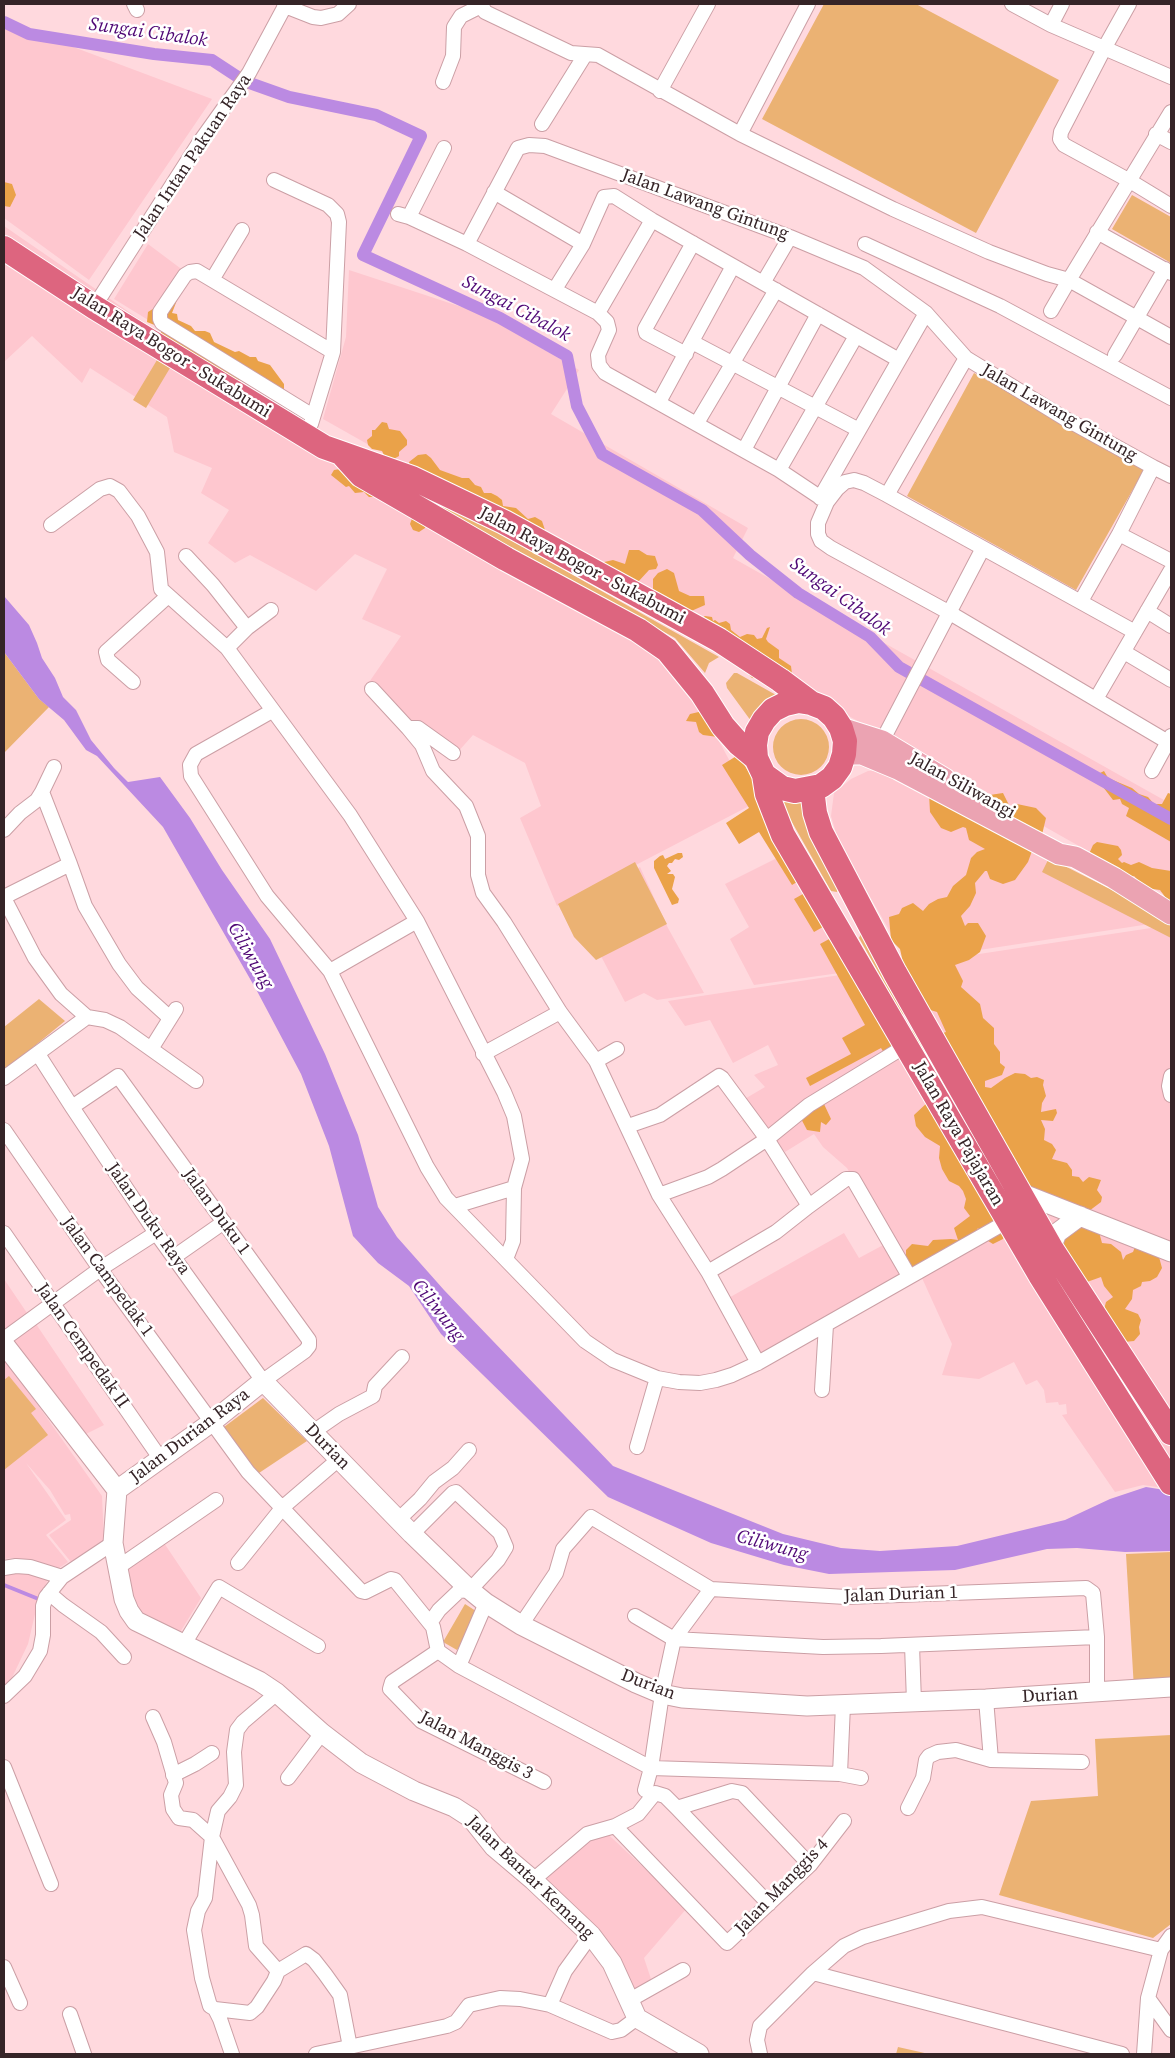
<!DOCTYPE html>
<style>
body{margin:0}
#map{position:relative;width:1175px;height:2058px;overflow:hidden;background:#ffd9de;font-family:"Source Serif 4",serif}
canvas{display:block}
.frame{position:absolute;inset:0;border:5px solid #352427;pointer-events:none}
</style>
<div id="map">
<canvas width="1175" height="2058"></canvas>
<div class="frame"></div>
</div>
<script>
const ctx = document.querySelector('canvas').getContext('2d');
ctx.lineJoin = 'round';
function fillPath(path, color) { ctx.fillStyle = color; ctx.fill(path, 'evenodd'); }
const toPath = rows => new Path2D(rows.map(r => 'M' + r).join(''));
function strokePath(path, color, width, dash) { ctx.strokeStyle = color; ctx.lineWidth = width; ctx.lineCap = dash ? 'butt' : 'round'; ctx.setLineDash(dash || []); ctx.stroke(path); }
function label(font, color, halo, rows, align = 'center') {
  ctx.font = font + ' "Source Serif 4",serif'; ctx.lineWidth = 5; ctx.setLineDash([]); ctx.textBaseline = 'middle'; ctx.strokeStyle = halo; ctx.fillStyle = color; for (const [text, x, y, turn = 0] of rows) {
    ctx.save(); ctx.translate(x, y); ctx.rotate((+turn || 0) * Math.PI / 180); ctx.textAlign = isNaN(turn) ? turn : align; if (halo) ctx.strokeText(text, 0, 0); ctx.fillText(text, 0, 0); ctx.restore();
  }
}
fillPath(toPath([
 [4,21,212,99,89,280,4,218],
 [4,226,449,532,625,628,687,682,753,804,557,906,520,818,541,806,525,763,473,735,456,754,365,688,401,636,362,619,387,569,355,554,316,591,250,555,235,563,208,543,229,510,201,493,212,468,174,452,167,417,90,368,82,383,32,336,4,362],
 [148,244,188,274,158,326,114,299],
 [349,270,483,314,579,370,551,414,748,528,733,558,1171,804,1171,898,323,419,346,337],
 [884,770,1163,922,907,961,839,843,831,816,834,793,851,779,868,771],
 [795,849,861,970,754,985,730,939,749,927,725,884],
 [640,867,668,928,704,993,657,1000,644,993,625,1002,602,958,560,909],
 [1171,925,1171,1489,1143,1485,1115,1492,1062,1415,1067,1414,1066,1404,1059,1405,1058,1402,1046,1403,1044,1390,1037,1380,1026,1385,1014,1362,979,1379,942,1375,952,1344,922,1278,912,1283,847,1168,823,1147,814,1134,785,1152,743,1100,765,1087,754,1075,778,1065,768,1045,733,1063,710,1020,685,1026,668,1001],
 [844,1233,859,1258,887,1243,905,1276,760,1356,725,1300],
 [4,1279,29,1316,4,1333],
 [36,1324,104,1425,80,1437,13,1342],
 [4,1357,102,1496,104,1540,71,1562,49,1535,71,1520,70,1514,65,1515,50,1490,26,1463,66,1520,46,1535,68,1562,59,1568,52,1570,13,1558,4,1559],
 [162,1540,201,1598,179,1634,138,1618,125,1566],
 [4,1567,49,1578,39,1597,28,1644,9,1684,7,1683,4,1685],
 [597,1824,687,1908,644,1958,651,1979,633,1997,540,1877]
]), '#fec7cf');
fillPath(toPath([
 [824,4,916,4,1059,80,976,233,762,119],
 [1132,195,1171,217,1171,263,1112,229],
 [157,360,170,368,146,408,133,400],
 [974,373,1145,468,1076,590,907,496],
 [398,479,427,493,719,657,709,663,705,673,675,638,424,499],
 [4,652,39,699,49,707,4,753],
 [734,673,737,673,776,695,760,706,751,721,727,688,726,683],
 '773 747a28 28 0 1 1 56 0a28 28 0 1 1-56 0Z',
 [776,794,801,794,806,826,840,886,837,892,831,891],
 [1049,858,1171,920,1171,938,1042,872],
 [635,862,667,924,596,960,574,937,558,904],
 [867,933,908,1016,902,1014,859,938,861,934],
 [39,999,65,1021,4,1071,4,1027],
 [9,1376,36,1409,31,1413,48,1435,4,1470,4,1380],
 [263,1398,307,1441,256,1475,220,1430],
 [1171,1552,1171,1686,1134,1689,1126,1554],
 [465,1604,479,1613,457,1650,443,1642],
 [1171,1735,1171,1924,1153,1938,999,1895,1031,1801,1098,1796,1095,1739],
 [898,2047,929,2054,896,2054]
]), '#ebb273');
fillPath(toPath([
 [4,182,12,184,16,195,10,207,4,206],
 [179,295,172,313,177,314,178,320,191,326,195,331,205,331,210,333,214,342,235,352,239,351,250,357,256,357,258,361,270,365,284,384,284,393,257,390,240,380,229,382,162,339,161,333,162,328,147,322,148,312,156,307,158,302],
 [382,422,387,423,389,429,400,431,407,440,407,445,399,452,399,456,392,460,385,457,382,451,372,449,368,445,367,440,372,436,372,430,375,430],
 [426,454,431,458,440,470,462,478,469,478,475,485,481,487,484,493,491,493,497,496,502,500,503,506,516,508,528,519,535,517,542,521,545,530,542,537,458,509,448,510,440,505,411,473,409,462,418,455],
 [340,469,346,477,377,497,369,497,364,492,355,493,349,486,346,487,331,475,334,470],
 [415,510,427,518,425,528,419,532,413,530,410,524],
 [629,550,639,550,647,555,655,556,658,565,656,569,649,570,638,582,600,563,613,560,625,564],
 [667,569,674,573,679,591,690,596,704,596,705,605,689,612,678,606,671,599,661,596,653,589,653,579,658,573],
 [705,616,712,617,713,621,715,620,719,623,726,621,730,624,731,630,740,637,747,634,754,635,757,639,762,638,767,628,770,627,766,639,768,642,779,650,779,658,791,666,792,674,788,681,752,678,744,669,710,649,705,645,699,620],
 [703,711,718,737,703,735,699,732,696,722,686,721,690,714],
 [738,755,812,873,792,885,759,832,739,844,726,823,749,808,722,765],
 [1104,771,1108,778,1132,788,1139,794,1148,797,1154,804,1162,804,1168,793,1171,794,1171,842,1126,816,1129,808,1122,804,1120,799,1113,800,1100,783,1098,774],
 [967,791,976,791,981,799,983,796,1003,793,1010,807,1017,804,1036,808,1046,818,1040,843,1032,851,1028,862,1015,880,1003,884,990,879,987,871,985,871,975,883,976,893,970,906,961,916,965,926,968,923,978,923,986,936,980,952,969,960,955,965,963,981,961,987,980,1004,983,1018,994,1028,994,1044,1000,1052,1000,1063,1005,1067,1002,1075,985,1081,985,1087,991,1088,1005,1078,1015,1073,1025,1074,1031,1078,1037,1077,1044,1080,1043,1085,1046,1096,1042,1103,1041,1112,1056,1109,1057,1113,1053,1121,1041,1120,1045,1129,1044,1140,1052,1144,1056,1150,1052,1159,1067,1163,1072,1170,1072,1176,1079,1177,1083,1182,1089,1177,1101,1180,1097,1190,1102,1197,1101,1202,1085,1214,1058,1202,1007,1228,1003,1239,993,1244,985,1239,978,1228,967,1250,944,1249,939,1256,911,1268,906,1261,906,1250,912,1244,928,1246,933,1240,951,1239,958,1240,954,1228,970,1216,964,1208,966,1199,963,1191,959,1186,949,1181,942,1169,939,1158,940,1146,925,1137,916,1126,914,1115,928,1102,910,1033,919,1024,936,1026,943,1033,946,1032,937,1012,927,1009,904,967,900,949,891,940,889,917,899,914,902,908,913,903,923,911,929,904,938,899,947,897,953,886,966,875,971,858,977,852,985,849,969,840,966,828,963,827,951,832,941,828,930,812,929,794,956,795],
 [1097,842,1118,846,1121,850,1122,855,1118,859,1122,863,1124,862,1131,865,1139,862,1152,868,1171,871,1171,905,1160,890,1145,888,1134,876,1132,877,1089,854,1093,845],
 [678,853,682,853,683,857,679,860,675,859,672,863,669,863,667,866,671,871,667,874,673,874,675,877,672,889,679,899,678,903,672,905,654,868,654,861,660,856,663,855,665,859],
 [810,890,830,923,814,932,794,899],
 [842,932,904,1042,884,1053,881,1048,810,1086,806,1078,851,1054,842,1038,865,1025,820,944],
 [814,1102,824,1104,831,1119,826,1125,821,1122,820,1132,807,1130,798,1113],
 [1080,1225,1085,1228,1093,1229,1099,1232,1102,1243,1111,1244,1121,1252,1123,1260,1126,1255,1133,1252,1135,1247,1159,1257,1162,1268,1157,1277,1150,1281,1142,1282,1141,1286,1133,1290,1132,1299,1125,1309,1138,1314,1141,1320,1139,1327,1140,1334,1134,1341,1124,1342,1103,1313,1106,1302,1113,1297,1104,1286,1101,1277,1087,1282,1061,1279,1056,1279,1052,1282,1036,1232,1056,1239,1063,1244,1063,1235]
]), '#eaa249');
fillPath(toPath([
 [4,596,29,625,37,643,42,658,55,678,63,697,76,710,91,740,114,768,128,782,160,777,190,818,222,870,270,939,325,1054,358,1135,378,1207,397,1237,444,1290,613,1466,783,1534,841,1548,880,1551,957,1546,1065,1520,1110,1499,1146,1487,1171,1491,1171,1551,1125,1552,1077,1548,1047,1549,955,1570,829,1574,784,1565,711,1543,608,1497,441,1334,409,1286,378,1263,353,1236,329,1146,301,1074,257,991,163,827,97,756,86,750,64,720,39,699,4,652]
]), '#bb8ae2');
strokePath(toPath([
 [4,1585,41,1600]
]), '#bb8ae2', 4);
strokePath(toPath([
 [4,22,29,34,154,54,212,60,244,81,289,97,376,115,421,136,363,255,500,318,567,356,577,406,602,454,702,510,750,555,798,593,870,637,899,667,1171,819]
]), '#bb8ae2', 12);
const street = toPath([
 [134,4,137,10],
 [481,4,485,12,571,53,598,55,740,134,893,209,989,252,1047,274,1069,280,1171,112],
 [1012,4,1051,25,1171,77],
 [1129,4,1105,47,1061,132,1060,139,1064,145,1130,181,1171,206],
 [285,6,313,17,321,18,338,14,349,4],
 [1051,25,1062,4],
 [443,82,453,56,454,27,461,16,481,6],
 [660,91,708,4],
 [542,124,585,55],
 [740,134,808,4],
 [1156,134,1171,142],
 [274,180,328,205,337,214,339,222,333,352,311,424],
 [494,192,583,244],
 [398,214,409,217,467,244,598,313,607,322,609,330,598,355,599,365,605,373,779,470,827,502],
 [409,217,444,148],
 [1097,232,1171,273],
 [467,244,518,148,529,145,545,146,790,237,864,268,926,313,966,358,1064,418,1153,467,1119,534,1081,601],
 [865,244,1000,306,1171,398],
 [212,280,242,230],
 [763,283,790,237],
 [555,289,583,244,604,197,614,196,652,220,899,360],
 [94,307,199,143,249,73,285,6,284,4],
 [1051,311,1069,280,1171,337],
 [598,313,652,220],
 [692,342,859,430],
 [686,354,646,333,645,329,693,243],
 [1115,355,1165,269],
 [659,402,733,266],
 [313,416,162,323,160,319,160,312,185,275,190,272,197,271,333,352],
 [697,423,776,290],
 [744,450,818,314],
 [1153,467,1171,476],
 [779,470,856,336],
 [887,495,966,358],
 [820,498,926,313],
 [51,525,100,489,110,486,119,491,138,516,157,552,161,589,227,648,350,815,417,921,504,1092,514,1116,522,1159,514,1188,513,1241,506,1259],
 [1119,534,1171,561],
 [186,556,213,585,247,628],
 [1147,611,1171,626],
 [1135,632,887,495,864,483,854,480,845,482,837,489,827,502,818,523,818,534,821,541,831,548,950,613,1168,742],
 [227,648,247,628,271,610],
 [1124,652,1171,680],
 [133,682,108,660,106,652,168,596],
 [372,689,408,728,418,728,453,753],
 [1096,699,1171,570],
 [272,711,196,754,190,765,191,776,267,896,330,971,427,1167,446,1198,585,1341,613,1360,657,1378,679,1382,700,1383,716,1380,732,1375,758,1363,1008,1221],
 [408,728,422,745,433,771,466,806,478,836,478,875,483,893,504,922,560,1012,596,1061,659,1195,708,1272,758,1363],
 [879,747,983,548],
 [1152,771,1171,736],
 [4,830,20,813,37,800,42,792],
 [70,864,85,906,119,964,137,988,170,1018],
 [4,897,70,864,42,792,54,767],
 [4,898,35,958,61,994,87,1017,105,1020,120,1027,196,1081],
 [330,971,417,921],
 [151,1049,176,1009],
 [38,1054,72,1107,156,1233,263,1381,305,1351,309,1346,309,1340,118,1076,72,1107],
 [483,1054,560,1012],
 [596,1061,617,1049],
 [1171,1076,1169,1086,1171,1095],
 [4,1078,87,1017],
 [628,1126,660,1115,719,1076,722,1078,767,1139,809,1206,776,1232,708,1272],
 [4,1130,100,1269,248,1472,361,1591,365,1592,391,1579,395,1580,433,1627,438,1651],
 [659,1195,708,1177,722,1169,767,1139,809,1105,907,1045],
 [455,1206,514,1188],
 [809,1206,846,1179,853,1179,909,1276],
 [4,1233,160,1458],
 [174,1257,224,1222],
 [4,1339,100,1269,156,1233],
 [822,1390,826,1325],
 [313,1432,339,1414,373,1396,375,1386,402,1357],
 [637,1447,657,1378],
 [398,1520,420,1499,434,1482,453,1468,469,1450],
 [412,1534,453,1493,456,1492,500,1533,506,1547,498,1560,470,1590,459,1591,439,1610,430,1623],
 [238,1563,283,1507,339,1459],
 [4,1568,16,1566,30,1567,62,1577],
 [117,1568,216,1500],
 [49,1593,63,1605,101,1632,124,1657],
 [635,1616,674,1639,823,1647,881,1646,1097,1637],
 [521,1625,556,1573,563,1549,591,1517,711,1589,846,1597,1086,1588,1093,1593,1097,1637,1097,1693],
 [184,1644,219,1587,318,1646],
 [912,1645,914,1702],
 [438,1651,459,1666,651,1768,840,1774,861,1778],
 [438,1651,392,1682,390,1689,421,1721,544,1782],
 [459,1666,486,1603],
 [277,1693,243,1722,237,1730,234,1752,236,1785,230,1797,218,1811,212,1837,205,1898,198,1911,194,1930,202,1978,210,2006,215,2009,250,2013,257,2007,274,1981,278,1971,306,1954,314,1960,325,1974,340,1995,350,2047],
 [4,1696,25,1676,40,1651,43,1635,43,1606,46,1597,62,1577,113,1543],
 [986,1699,991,1760],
 [153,1717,164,1742,176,1783,171,1795,173,1809,179,1818,193,1820,212,1837,249,1905,252,1915,256,1946,278,1971],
 [4,1767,51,1884],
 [840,1774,843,1705],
 [173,1775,195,1764,212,1753],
 [288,1778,322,1733],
 [645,1790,651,1768,662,1694,674,1639,711,1589],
 [677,1808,732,1791,742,1793,810,1865],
 [908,1808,923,1778,926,1760,929,1756,938,1752,956,1750,991,1760,1082,1762],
 [615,1826,727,1943,810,1865,844,1821],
 [533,1880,587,1834,615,1826,638,1814,655,1793,665,1796,677,1808,769,1904],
 [4,1967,20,2003],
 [813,1973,1122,2054],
 [1148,1998,1171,2030],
 [628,2001,683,1970],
 [550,2005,565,1971,591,1935],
 [215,2009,220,2019,232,2054],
 [70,2014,84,2054],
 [316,2054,447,2026,456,2022,469,2005,500,1998,520,1999,550,2005,612,2032,621,2030,637,2018],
 [760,2054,757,2040,760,2026,813,1973,844,1946,863,1937,949,1911,982,1907,1161,1950],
 [1144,2054,1148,1998,1161,1950,1171,1936]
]);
const secondary = toPath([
 [1021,1193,1171,1252],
 [1051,1248,1057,1233,1080,1216],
 [4,1344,117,1490],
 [117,1490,212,1422,263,1381,412,1534,470,1590,486,1603,521,1625,636,1683,662,1694,682,1698,807,1706,986,1699,1171,1687],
 [117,1490,113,1543,124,1599,129,1611,136,1621,259,1681,277,1693,322,1733,361,1763,414,1791,454,1807,471,1818,494,1847,533,1880,591,1935,612,1963,637,2018,699,2054]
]);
const primary = toPath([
 [841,728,882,741,945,779],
 [844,754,862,754,898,769,1059,854,1075,857,1114,878,1171,914]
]);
const highway = toPath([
 [4,248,94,307,324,447,412,478,504,522,719,640,780,680,811,703],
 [342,454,361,475,506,559,638,630,667,650,702,693,723,726,739,744,756,758],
 [764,775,782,788,795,791,821,786,832,778,840,767,844,754,845,741,841,728,834,717,824,708,811,703,798,701,785,704,773,710,764,720,757,732,755,745,756,758,764,775,767,794,783,835,1040,1275,1171,1483],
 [812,789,815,813,821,832,895,973,1051,1248,1171,1433]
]);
strokePath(street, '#cb9fa5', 16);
strokePath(secondary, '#cb9fa5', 21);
strokePath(primary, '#fff', 23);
strokePath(highway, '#fff', 26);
strokePath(street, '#fff', 14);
strokePath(secondary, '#fff', 19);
strokePath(primary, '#eba3b2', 21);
strokePath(highway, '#dd657f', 24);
label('18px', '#352427', '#fff', [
 ["Jalan Intan Pakuan Raya",193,157,-56],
 ["Jalan Lawang Gintung",705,205,20],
 ["Jalan Raya Bogor - Sukabumi",171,353,32],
 ["Jalan Lawang Gintung",1059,413,30],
 ["Jalan Raya Bogor - Sukabumi",582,566,28],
 ["Jalan Siliwangi",962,786,29],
 ["Jalan Raya Pajajaran",958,1134,60],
 ["Jalan Duku 1",216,1212,54],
 ["Jalan Duku Raya",148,1219,55],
 ["Jalan Campedak 1",107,1277,54],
 ["Jalan Cempedak II",82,1346,55],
 ["Jalan Durian Raya",190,1436,-37],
 ["Durian",327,1447,46],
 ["Jalan Durian 1",901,1595,-2],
 ["Durian",648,1685,21],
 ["Durian",1050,1696,-3],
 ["Jalan Manggis 3",476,1746,28],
 ["Jalan Bantar Kemang",530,1878,44],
 ["Jalan Manggis 4",782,1887,-46]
]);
label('italic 19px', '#4f0775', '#fff', [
 ["Sungai Cibalok",148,33,8],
 ["Sungai Cibalok",516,309,28],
 ["Sungai Cibalok",840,597,36],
 ["Ciliwung",250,956,60],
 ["Ciliwung",438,1311,52],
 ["Ciliwung",772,1546,15]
]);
</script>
